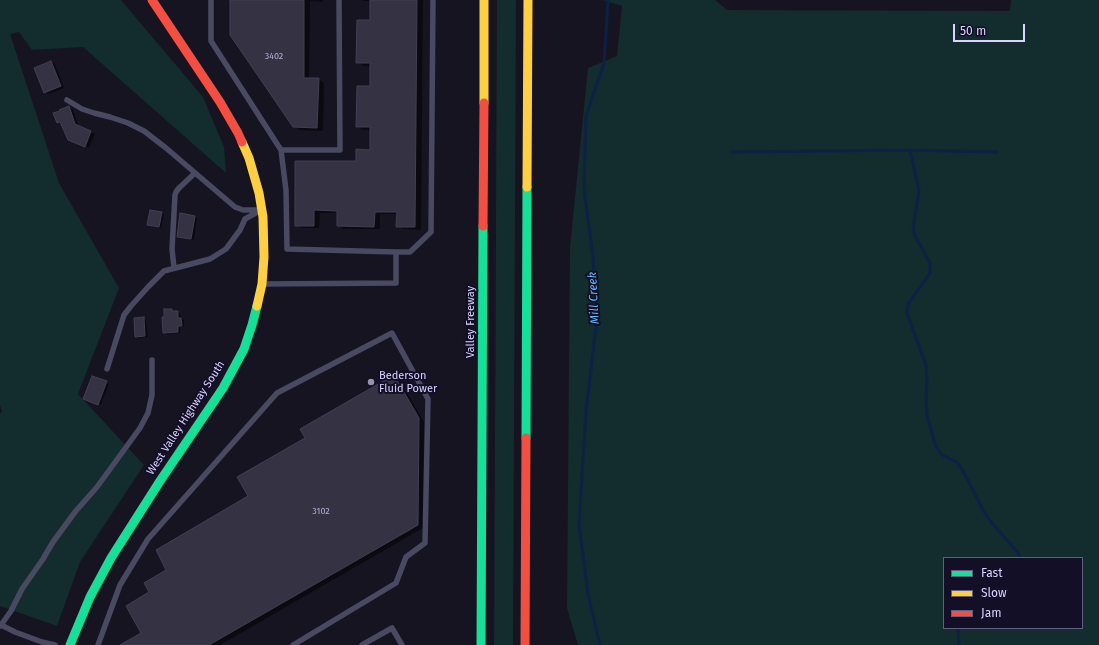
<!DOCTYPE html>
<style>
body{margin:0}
#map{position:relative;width:1099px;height:645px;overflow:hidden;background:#161421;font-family:"Fira Sans",sans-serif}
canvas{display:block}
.legend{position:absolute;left:943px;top:557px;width:140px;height:72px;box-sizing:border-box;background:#130f26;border:1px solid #625e7d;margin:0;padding:5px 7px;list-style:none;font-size:12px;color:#d9d4ff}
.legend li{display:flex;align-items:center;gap:8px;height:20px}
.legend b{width:20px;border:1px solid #625e7d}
.scale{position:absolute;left:953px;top:24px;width:72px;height:18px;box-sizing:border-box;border:2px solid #d9d4ff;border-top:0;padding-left:5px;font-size:12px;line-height:14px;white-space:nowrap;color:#d9d4ff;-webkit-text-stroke:3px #130f26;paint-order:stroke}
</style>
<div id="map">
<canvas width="1099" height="645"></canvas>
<ul class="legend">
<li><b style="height:5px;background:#16e098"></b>Fast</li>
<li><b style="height:5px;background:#ffcf43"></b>Slow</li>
<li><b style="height:5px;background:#f24e42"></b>Jam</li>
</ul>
<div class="scale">50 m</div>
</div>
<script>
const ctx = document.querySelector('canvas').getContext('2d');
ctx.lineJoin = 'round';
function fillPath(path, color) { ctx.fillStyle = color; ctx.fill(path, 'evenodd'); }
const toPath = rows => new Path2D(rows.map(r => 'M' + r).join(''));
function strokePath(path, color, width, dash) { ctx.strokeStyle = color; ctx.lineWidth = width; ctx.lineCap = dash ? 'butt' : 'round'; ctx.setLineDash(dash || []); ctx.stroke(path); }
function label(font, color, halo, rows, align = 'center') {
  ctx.font = font + ' "Fira Sans",sans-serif'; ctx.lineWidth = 4; ctx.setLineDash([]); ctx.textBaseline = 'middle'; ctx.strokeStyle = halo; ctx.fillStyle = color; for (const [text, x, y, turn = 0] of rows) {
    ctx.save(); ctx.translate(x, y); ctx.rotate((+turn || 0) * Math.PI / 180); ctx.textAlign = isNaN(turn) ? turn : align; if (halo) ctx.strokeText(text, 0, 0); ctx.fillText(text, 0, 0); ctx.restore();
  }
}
fillPath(toPath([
 [0,0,121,0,203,97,224,147,226,173,83,47,32,50,19,32,10,34,59,183,119,288,78,394,144,465,80,562,57,626,0,606,0,414,2,411,0,405],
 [497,0,516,0,513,645,494,645],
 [603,0,715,0,727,10,1010,11,1011,0,1099,0,1099,645,578,645,567,608,570,247,588,68,617,56,622,6],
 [944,558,1082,558,1082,628,944,628]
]), '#132c2d');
fillPath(toPath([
 [231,0,323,0,323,2,310,1,309,79,319,79,324,83,323,131,300,130,294,127],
 [362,0,423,0,421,230,403,229,397,226,398,214,380,214,380,229,343,229,338,225,338,213,320,213,319,228,302,228,296,225,357,162,371,151,371,130,363,130,357,127,371,87,371,66,363,66,358,62,371,21,371,1,364,1],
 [51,62,55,64,64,88,49,94,45,92],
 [69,107,73,110,79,127,95,134,89,148,74,142,62,125,57,123],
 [161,213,164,214,161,228,151,226,148,225],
 [194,217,197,218,194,240,181,238,178,236],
 [172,310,180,313,181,318,184,320,184,327,180,327,180,333,167,334,164,332],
 [143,319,146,320,148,337,139,338,136,337],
 [394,376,399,379,424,422,423,528,220,645,122,645,142,634,150,592,249,497,307,438],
 [106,382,109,384,101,405,87,400]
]), '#0007');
strokePath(toPath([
 [910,150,919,191,913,229,915,236,930,263,930,273,908,304,907,313,926,365,927,380,926,401,927,415,936,447,941,454,958,463,963,471,983,510,992,523,1019,554,1019,558],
 [732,152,910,150,997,152],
 [958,628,959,645],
 [600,645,588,594,579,525,586,411,597,319,593,257,584,189,586,116,604,63,608,0]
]), '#0d2144', 3);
const building = toPath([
 [230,0,304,0,304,78,319,78,317,128,293,127,230,35,230,0],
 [370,0,417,0,415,227,396,227,397,212,375,212,374,227,337,226,337,211,314,210,314,226,295,226,295,161,356,161,356,149,370,150,370,127,356,127,357,86,370,86,370,63,356,63,357,20,370,20,370,0],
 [51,61,61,86,44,93,34,68,51,61],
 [69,106,75,124,91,131,85,147,68,140,60,122,57,123,53,113,60,111,59,110,69,106],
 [150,210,162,212,159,227,147,225,150,210],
 [180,213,195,216,191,239,177,237,180,213],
 [164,309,172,309,172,311,178,311,178,318,181,318,182,326,178,326,178,332,163,333,162,317,164,317,164,309],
 [144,317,145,336,135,337,134,318,144,317],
 [394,375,419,418,418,525,209,645,120,645,141,633,126,606,149,592,144,583,166,570,156,550,248,496,237,477,305,438,300,429,394,375],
 [92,376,107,381,98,405,83,399,92,376]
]);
fillPath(building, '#343243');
strokePath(building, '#433f54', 1);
strokePath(toPath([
 [211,0,211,41,281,150,286,190,287,249,396,252],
 [67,100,82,109,94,113,110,117,128,123,144,131,166,148,235,207,243,210,259,210],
 [281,150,340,150,339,0],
 [174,268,172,249,175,195,176,192,179,188,195,173],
 [263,284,396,283,396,252,410,252,431,232,433,0],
 [107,369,124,315,131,306,148,287,164,271,210,259,226,249,240,230,245,219,261,210],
 [1,625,11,611,22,589,43,559,53,542,75,512,97,487,140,428,148,413,152,395,152,360],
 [0,626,1,625,15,632,42,642,55,645],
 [98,645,120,585,148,539,277,393,392,333,428,399,425,543,406,557,396,583,293,645],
 [362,645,392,628,402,645]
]), '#4a4962', 5.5);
strokePath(toPath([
 [526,438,527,187],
 [70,645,90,597,111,558,160,481,223,388,244,349,252,325,257,306],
 [481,645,483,226]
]), '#16e098', 9);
strokePath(toPath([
 [484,103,484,0],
 [242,142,249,158,259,193,263,217,264,257,262,284,257,306],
 [527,187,528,0]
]), '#ffcf43', 9);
strokePath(toPath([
 [152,0,220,102,238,133,242,142],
 [483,226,484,103],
 [525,645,526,438]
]), '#f24e42', 9);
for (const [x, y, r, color] of [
 [371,382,4,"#9591b1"]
]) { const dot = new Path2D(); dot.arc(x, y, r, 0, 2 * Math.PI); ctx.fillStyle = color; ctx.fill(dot); strokePath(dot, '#130f26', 1.5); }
label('9px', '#b0acd0', null, [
 ["3402",274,56],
 ["3102",321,511]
]);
label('11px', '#d9d4ff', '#130f26', [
 ["Valley Freeway",471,322,-90],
 ["West Valley Highway South",186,418,-57]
]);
label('11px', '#d9d4ff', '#130f26', [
 ["Bederson",379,376],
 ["Fluid Power",379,389]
], 'left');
label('italic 12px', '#62b6ff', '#130f26', [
 ["Mill Creek",594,298,-93]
]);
</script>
